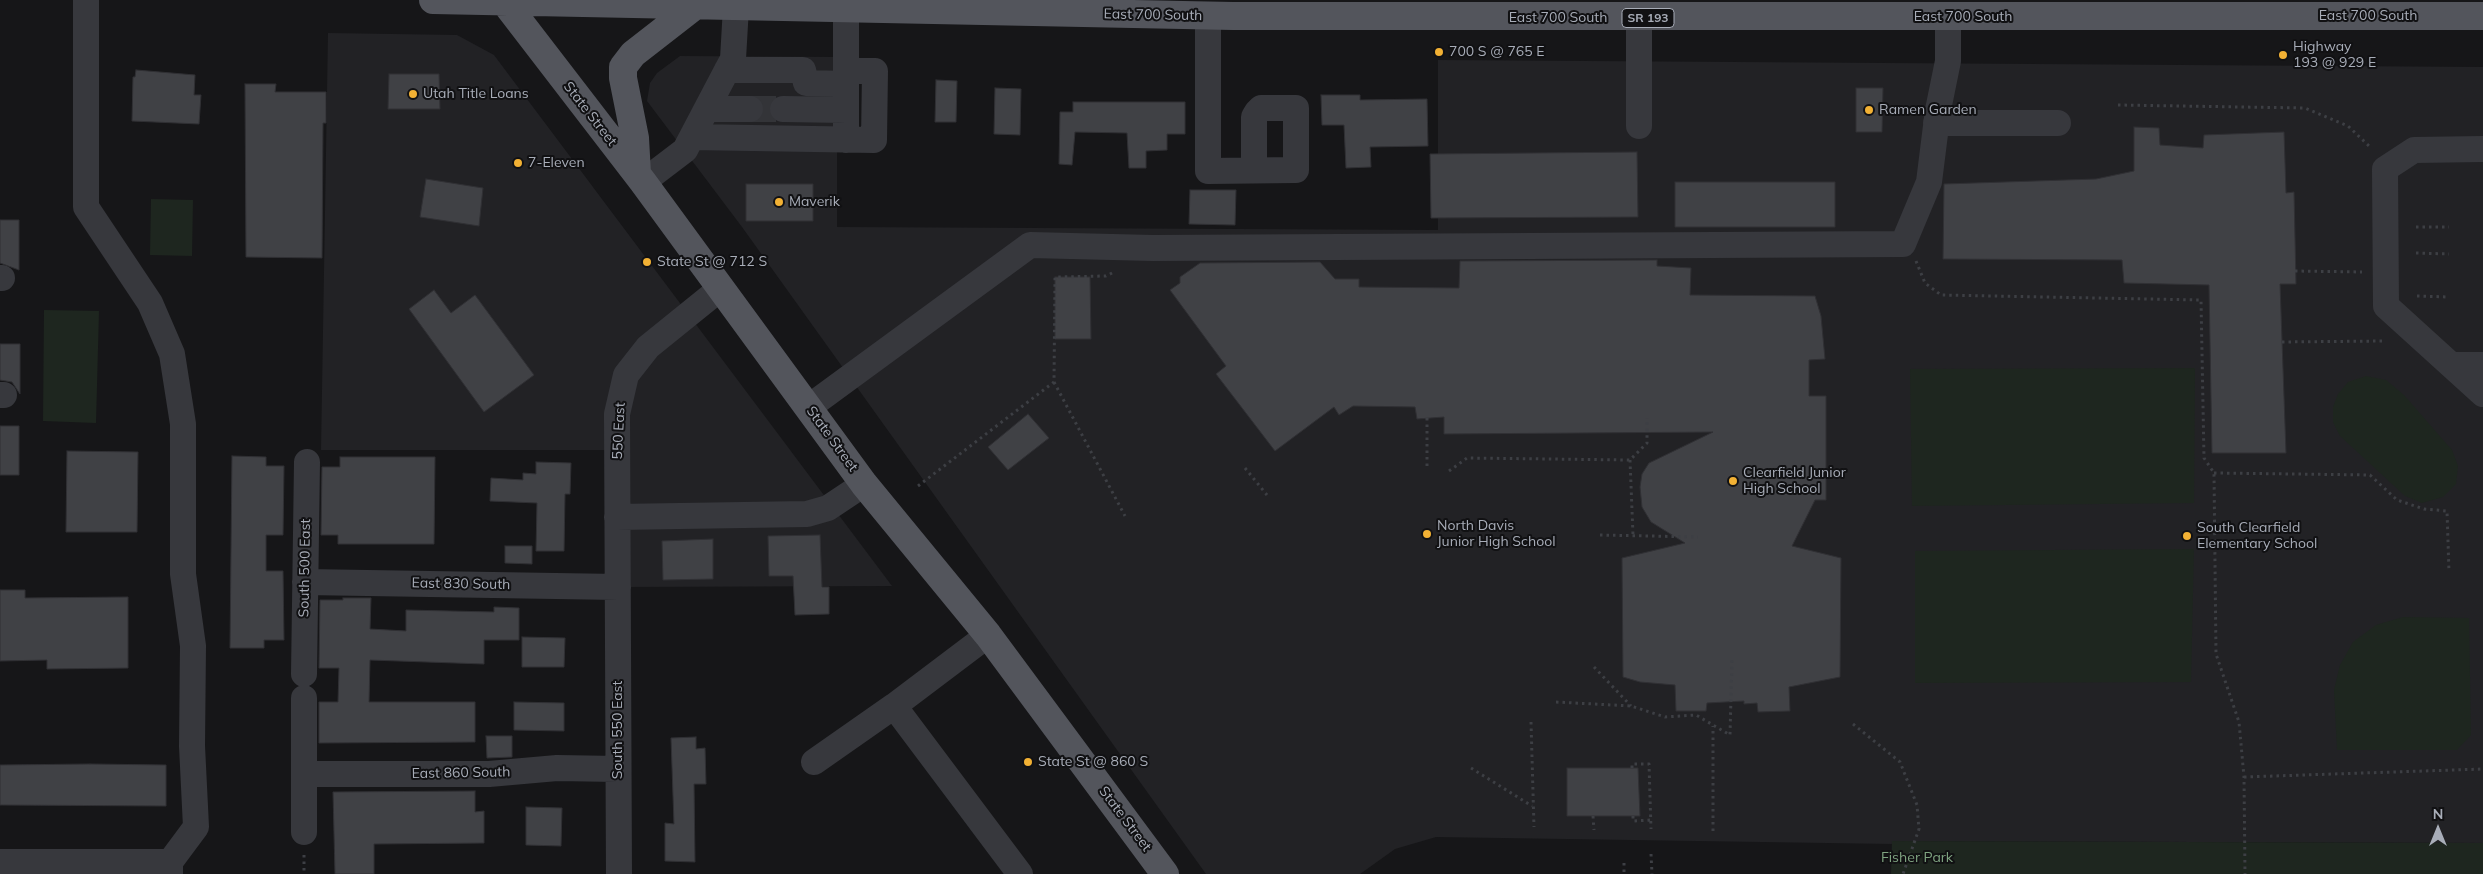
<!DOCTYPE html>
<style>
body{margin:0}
#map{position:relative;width:2483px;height:874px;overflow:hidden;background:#161618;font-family:Mulish,sans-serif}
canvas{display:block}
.north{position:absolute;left:2413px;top:804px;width:50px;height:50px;-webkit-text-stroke:4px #111113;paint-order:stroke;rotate:0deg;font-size:14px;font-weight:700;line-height:20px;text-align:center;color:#a8adb8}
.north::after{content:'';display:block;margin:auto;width:18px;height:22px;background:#a8adb8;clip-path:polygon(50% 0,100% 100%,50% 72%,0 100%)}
</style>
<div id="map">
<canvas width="2483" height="874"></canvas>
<div class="north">N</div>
</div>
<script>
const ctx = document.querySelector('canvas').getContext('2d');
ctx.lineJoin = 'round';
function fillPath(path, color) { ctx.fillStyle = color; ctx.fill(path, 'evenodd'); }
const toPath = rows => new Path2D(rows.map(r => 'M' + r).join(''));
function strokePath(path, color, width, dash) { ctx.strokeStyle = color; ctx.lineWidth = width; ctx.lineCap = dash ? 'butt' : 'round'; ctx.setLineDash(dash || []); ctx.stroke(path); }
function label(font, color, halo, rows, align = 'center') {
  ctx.font = font + ' Mulish,sans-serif'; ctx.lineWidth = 4; ctx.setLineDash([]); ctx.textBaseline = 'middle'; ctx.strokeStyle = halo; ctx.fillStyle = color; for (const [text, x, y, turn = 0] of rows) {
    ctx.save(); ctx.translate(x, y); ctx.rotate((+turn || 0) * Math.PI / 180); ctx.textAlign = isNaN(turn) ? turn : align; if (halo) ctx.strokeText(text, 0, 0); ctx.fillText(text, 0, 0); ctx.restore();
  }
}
fillPath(toPath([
 [328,33,457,35,494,55,892,586,618,587,614,450,321,450],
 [680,56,837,57,837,227,1438,230,1438,60,2483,67,2483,843,1892,841,1892,844,1436,837,1395,849,1360,874,1206,874,742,227,647,101,650,83,657,73]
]), '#222225');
fillPath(toPath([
 [151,199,193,200,192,256,150,255],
 [44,310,99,311,96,423,43,421],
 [2195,368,2194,503,1912,506,1910,369],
 [2366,376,2386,380,2404,395,2452,450,2458,466,2456,484,2443,497,2422,503,2405,496,2340,436,2333,422,2333,407,2338,394,2348,382],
 [2194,549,2191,682,1915,683,1915,551],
 [2403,617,2469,618,2471,735,2457,750,2337,750,2334,690,2340,665,2353,642,2376,625],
 [1892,841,2483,843,2483,874,1891,874]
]), '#1e261f');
const building = toPath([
 [136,70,195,75,194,95,201,95,199,124,132,121,133,77,135,77,136,70],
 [389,74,439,74,440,109,388,109,389,74],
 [936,80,957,81,956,122,935,122,936,80],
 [245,84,276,84,275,92,326,92,326,123,323,123,322,258,246,257,245,84],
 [995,88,1021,89,1020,135,994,134,995,88],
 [1856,88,1883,88,1882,132,1856,132,1856,88],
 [1321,95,1360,95,1360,100,1427,99,1428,146,1370,147,1371,167,1346,168,1344,125,1322,125,1321,95],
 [1073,102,1185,102,1185,134,1167,134,1167,150,1146,151,1146,168,1129,168,1127,133,1075,132,1072,165,1059,164,1060,112,1073,112,1073,102],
 [2134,127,2159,128,2160,145,2203,148,2204,135,2284,132,2286,193,2294,192,2296,284,2280,284,2286,453,2212,453,2209,285,2124,283,2122,260,1943,259,1944,184,2096,179,2134,171,2134,127],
 [1637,152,1638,217,1431,218,1430,154,1637,152],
 [426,179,483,188,479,226,420,217,426,179],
 [1675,182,1835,182,1835,227,1675,227,1675,182],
 [746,184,813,184,813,221,746,221,746,184],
 [1190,190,1236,190,1235,225,1189,224,1190,190],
 [0,220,19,220,19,270,0,263,0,220],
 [1657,260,1657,266,1691,268,1690,295,1815,296,1821,316,1825,359,1809,360,1809,396,1826,396,1826,500,1815,500,1792,546,1841,558,1840,677,1789,687,1790,711,1758,712,1757,703,1744,704,1744,701,1707,703,1706,711,1676,711,1675,685,1640,682,1623,677,1622,558,1685,543,1651,522,1642,507,1640,487,1642,474,1649,463,1713,432,1444,434,1444,417,1417,419,1415,407,1353,406,1339,415,1334,407,1275,451,1216,374,1226,366,1170,290,1180,283,1180,277,1200,263,1320,262,1335,279,1359,279,1359,287,1459,288,1460,261,1657,260],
 [1055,277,1090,277,1091,339,1055,339,1055,277],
 [434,290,451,313,475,295,534,375,484,412,409,309,434,290],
 [0,344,20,344,20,394,12,382,0,380,0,344],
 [1028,414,1049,438,1008,470,988,447,1028,414],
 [0,426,19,426,19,475,0,475,0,426],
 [67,451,138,452,137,532,66,532,67,451],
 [232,456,266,457,266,466,284,466,283,535,266,535,266,571,283,571,284,640,264,640,264,648,230,648,232,456],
 [340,457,435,457,434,544,338,544,338,535,321,535,322,467,340,467,340,457],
 [536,462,571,463,570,494,565,494,564,551,536,551,537,503,490,501,491,478,523,480,523,473,536,474,536,462],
 [820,535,822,587,829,587,829,614,795,615,793,576,769,576,768,536,820,535],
 [713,539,713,579,663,580,662,541,713,539],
 [505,546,532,546,532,564,505,563,505,546],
 [0,590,25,590,25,598,128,597,128,668,47,669,47,660,0,661,0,590],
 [343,598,371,598,370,629,406,631,406,610,494,612,494,607,519,608,519,640,484,640,484,664,370,660,369,702,475,702,475,742,319,743,319,702,338,702,339,668,319,668,320,600,343,600,343,598],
 [522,637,565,638,564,667,522,667,522,637],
 [514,702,564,703,564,731,514,730,514,702],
 [486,736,512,736,512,757,487,758,486,736],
 [696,737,696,749,705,748,706,784,694,784,695,862,665,861,665,823,674,824,671,738,696,737],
 [90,764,166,765,166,806,0,805,0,765,90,764],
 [1567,768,1638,768,1640,816,1567,816,1567,768],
 [475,791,475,812,484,811,484,843,374,844,374,874,335,874,333,792,475,791],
 [526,807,562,808,561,846,526,845,526,807]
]);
fillPath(building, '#404145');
strokePath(building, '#303034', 1);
strokePath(toPath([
 [750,109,783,109]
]), '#333438', 26, [26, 13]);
strokePath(toPath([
 [2118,105,2305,108,2348,126,2369,146],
 [2416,227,2449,227],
 [2416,253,2449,254],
 [1916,261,1925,283,1941,295,2201,300,2204,458,2214,473,2216,654,2239,722,2244,777,2245,874],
 [2295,271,2362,272],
 [2417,296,2449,297],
 [2282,342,2385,341],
 [1054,382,1125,516],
 [1427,418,1427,470],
 [1630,460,1633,535],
 [1245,468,1267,495],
 [1449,471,1467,458,1630,460,1647,443,1647,418],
 [2214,473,2370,475,2397,500,2424,509,2447,511,2449,572],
 [918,486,1054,382,1055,277,1106,276,1114,272],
 [1600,535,1698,537],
 [1594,667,1631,706],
 [1556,702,1631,706,1665,717,1696,715,1730,735,1732,659],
 [1531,722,1534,827],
 [1853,724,1900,762,1917,805,1919,829,1903,874],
 [1471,768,1532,806],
 [1632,768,1632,764,1649,764,1651,829],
 [2244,777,2483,769],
 [1593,816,1594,830],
 [1633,816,1633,821,1650,820],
 [1713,831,1713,726],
 [1651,854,1652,874],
 [304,855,304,874],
 [1624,863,1624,874]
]), '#3d3f44', 3, [2.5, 4]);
strokePath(toPath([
 [86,0,86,207,150,303,172,354,183,424,183,574,193,646,192,746,196,827,170,862],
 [1208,16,1208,171,1296,170,1296,108,1261,108,1257,112,1254,117,1254,170],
 [727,70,803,70,806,83,846,84],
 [707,109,750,109],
 [783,109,846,110],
 [1936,123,2058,123],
 [1639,126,1639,18],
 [692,137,874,140,875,71,846,71],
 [846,140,846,9],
 [2483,149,2414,150,2385,169,2386,306,2483,394],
 [643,182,685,150,727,70,733,59,736,7],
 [0,278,2,278],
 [2451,365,2483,365],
 [0,395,4,395],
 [809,407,1030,245,1153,248,1903,244,1929,182,1938,110,1948,61,1948,18],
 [617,517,807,514,828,508,864,484],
 [305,582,618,587],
 [304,674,307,462],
 [304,698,304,832],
 [894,706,988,635],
 [814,762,894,706,1020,874],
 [304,774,489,774,557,768,618,769],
 [0,862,170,862,170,874],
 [619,874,617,414,626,375,648,347,721,288]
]), '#37383d', 26);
strokePath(toPath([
 [433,0,1233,16,2483,16],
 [503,0,643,182,864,484,988,635,1165,874],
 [637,174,635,138,623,78,623,67,633,54,696,5]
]), '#53555c', 28);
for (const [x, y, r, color] of [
 [1439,52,5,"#f2b134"],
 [2283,55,5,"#f2b134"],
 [413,94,5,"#f2b134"],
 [1869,110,5,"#f2b134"],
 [518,163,5,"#f2b134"],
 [779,202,5,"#f2b134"],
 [647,262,5,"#f2b134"],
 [1733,481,5,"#f2b134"],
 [1427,534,5,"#f2b134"],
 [2187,536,5,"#f2b134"],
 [1028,762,5,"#f2b134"]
]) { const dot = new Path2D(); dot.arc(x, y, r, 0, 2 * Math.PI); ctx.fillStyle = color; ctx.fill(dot); strokePath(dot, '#111113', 2); }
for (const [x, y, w] of [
 [1648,18,52]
]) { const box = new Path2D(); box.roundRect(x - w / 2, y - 9.5, w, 19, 4); ctx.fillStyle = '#111113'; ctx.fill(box); strokePath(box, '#a8adb8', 1); }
label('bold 12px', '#a8adb8', null, [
 ["SR 193",1648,18]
]);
label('14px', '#a8adb8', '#111113', [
 ["East 700 South",1153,15,1],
 ["East 700 South",2368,16],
 ["East 700 South",1963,17],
 ["East 700 South",1558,18],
 ["State Street",590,114,52],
 ["550 East",619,431,-87],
 ["State Street",832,439,54],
 ["South 500 East",305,568,-89],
 ["East 830 South",461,584,1],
 ["South 550 East",618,730,-90],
 ["East 860 South",461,773,-1],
 ["State Street",1125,819,53]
]);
label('14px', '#a8adb8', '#111113', [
 ["Highway",2293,47],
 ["193 @ 929 E",2293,63],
 ["700 S @ 765 E",1449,52],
 ["Utah Title Loans",423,94],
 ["Ramen Garden",1879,110],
 ["7-Eleven",528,163],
 ["Maverik",789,202],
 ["State St @ 712 S",657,262],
 ["Clearfield Junior",1743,473],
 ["High School",1743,489],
 ["North Davis",1437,526],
 ["Junior High School",1437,542],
 ["South Clearfield",2197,528],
 ["Elementary School",2197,544],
 ["State St @ 860 S",1038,762]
], 'left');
label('14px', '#7fa381', '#111113', [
 ["Fisher Park",1917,858]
]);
</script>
